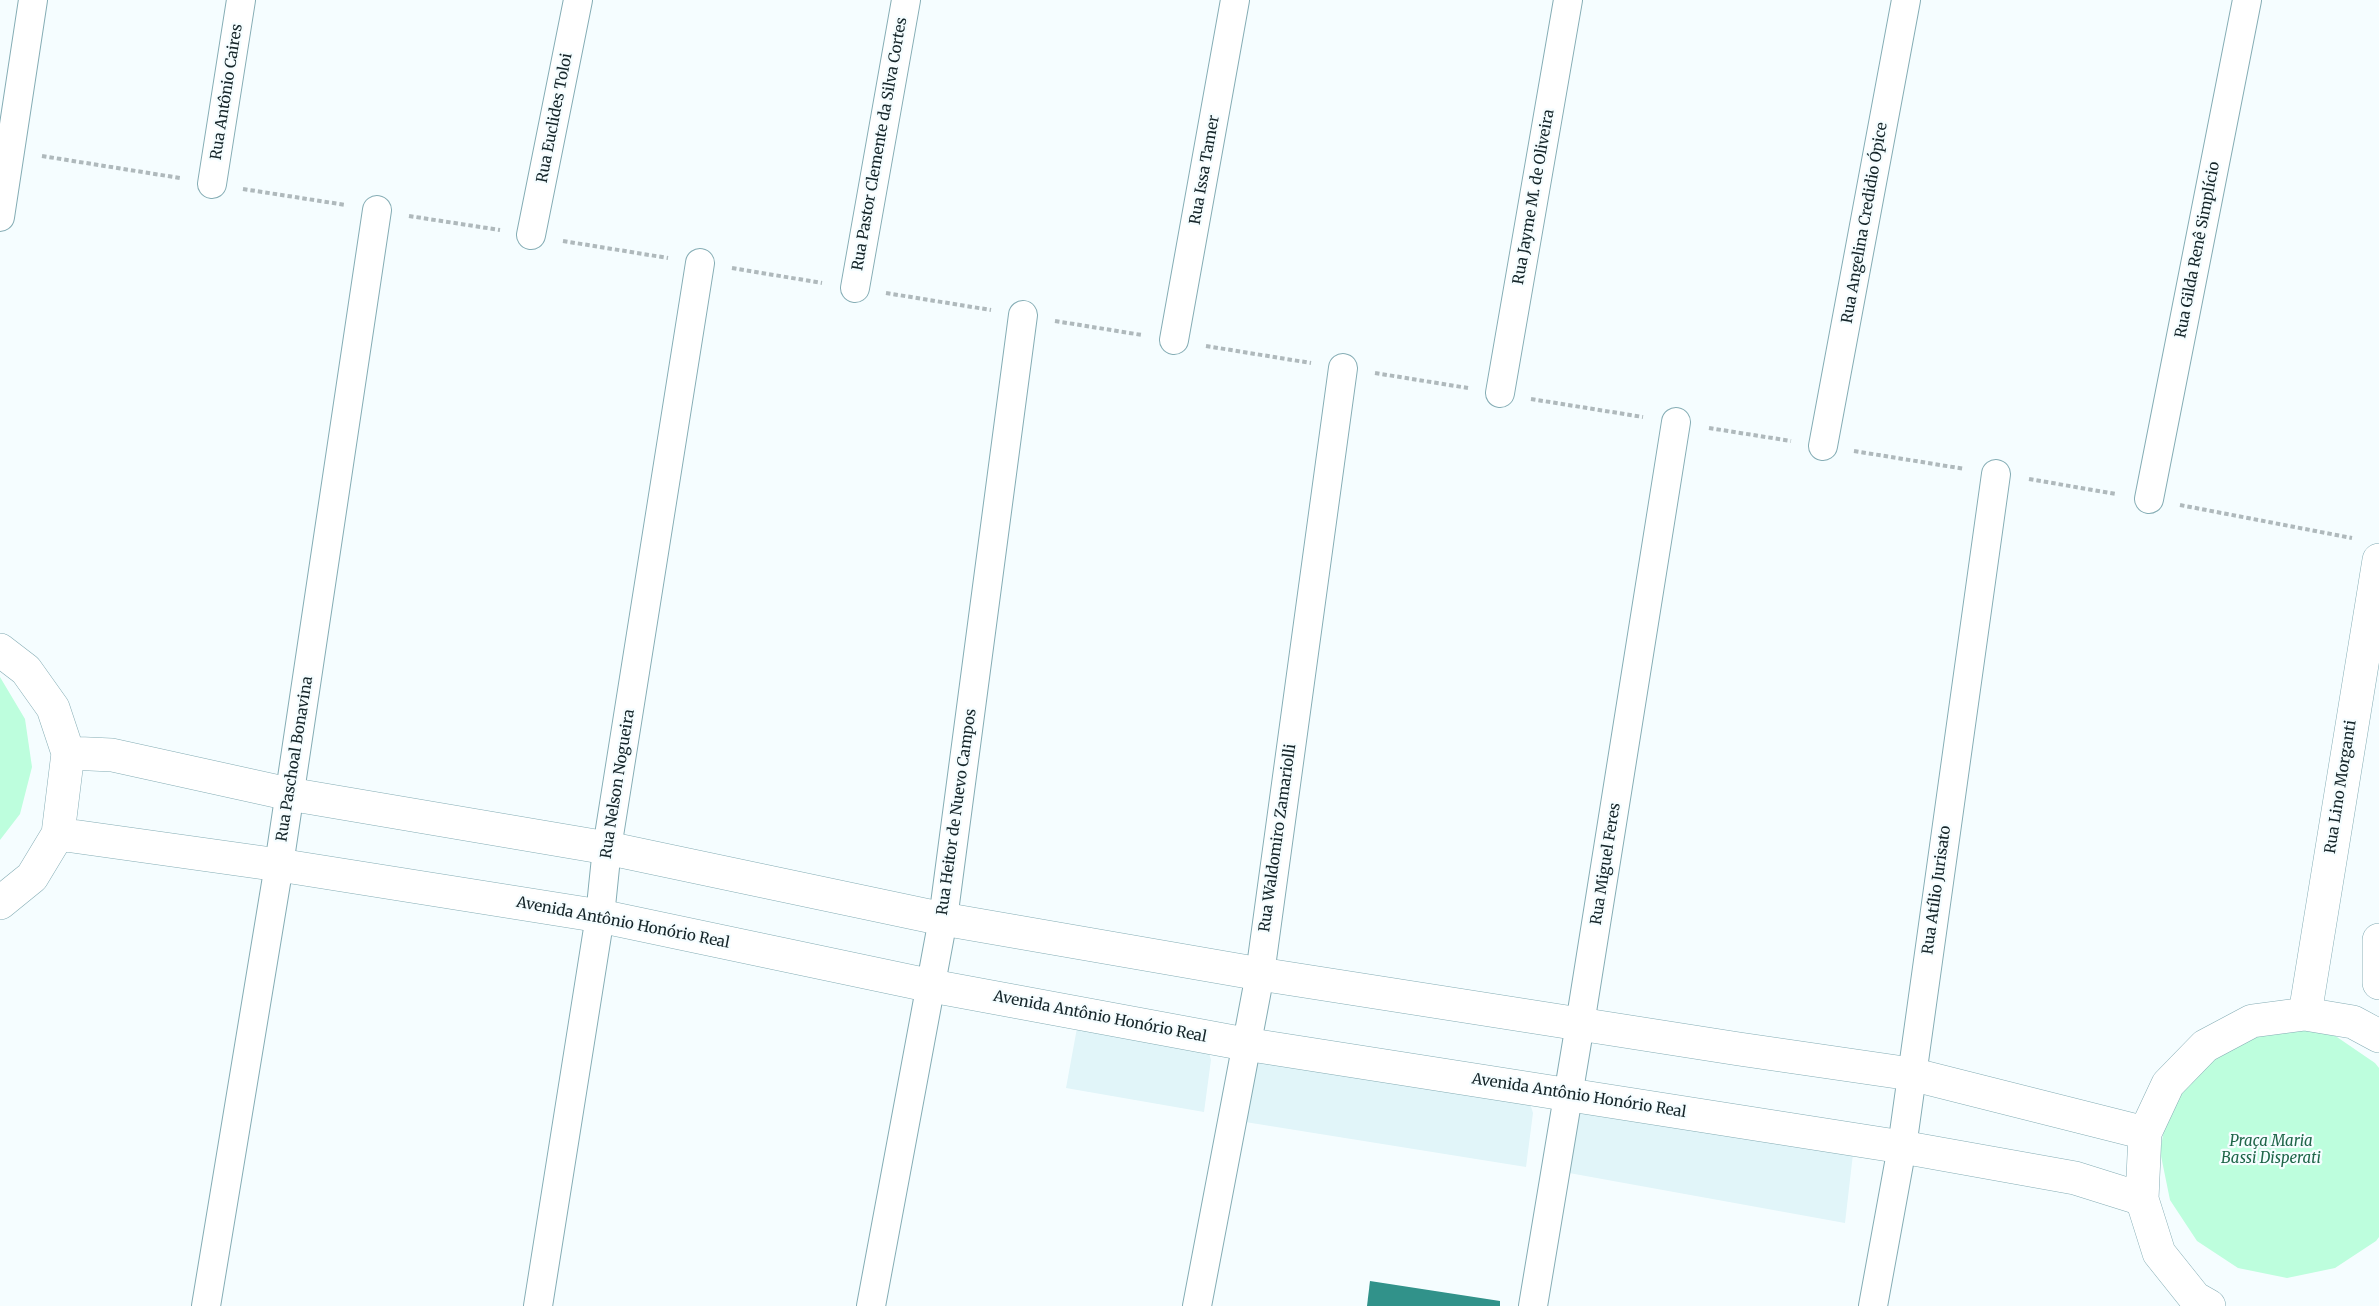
<!DOCTYPE html>
<meta charset="utf-8">
<style>
body{margin:0}
canvas{display:block;background:#f5fdff}
</style>
<canvas width="2379" height="1306"></canvas>
<script>
const ctx = document.querySelector('canvas').getContext('2d');
ctx.lineJoin = 'round';
function fillPath(path, color) { ctx.fillStyle = color; ctx.fill(path, 'evenodd'); }
const toPath = rows => new Path2D(rows.map(r => 'M' + r).join(''));
function strokePath(path, color, width, dash) { ctx.strokeStyle = color; ctx.lineWidth = width; ctx.lineCap = dash ? 'butt' : 'round'; ctx.setLineDash(dash || []); ctx.stroke(path); }
function label(font, color, halo, rows, align = 'center') {
  ctx.font = font + ' Merriweather,serif'; ctx.lineWidth = 4.5; ctx.setLineDash([]); ctx.textBaseline = 'middle'; ctx.strokeStyle = halo; ctx.fillStyle = color; for (const [text, x, y, turn = 0] of rows) {
    ctx.save(); ctx.translate(x, y); ctx.rotate((+turn || 0) * Math.PI / 180); ctx.textAlign = isNaN(turn) ? turn : align; if (halo) ctx.strokeText(text, 0, 0); ctx.fillText(text, 0, 0); ctx.restore();
  }
}
fillPath(toPath([
 [1079,1017,1207,1046,1211,1060,1204,1112,1066,1088],
 [1246,1059,1529,1100,1533,1113,1526,1167,1239,1121],
 [1566,1109,1853,1154,1845,1223,1558,1171]
]), '#e1f5f9');
fillPath(toPath([
 [0,677,25,719,32,767,20,814,0,840],
 [2286,1025,2334,1035,2375,1063,2379,1068,2379,1237,2376,1241,2335,1268,2287,1278,2238,1268,2197,1241,2170,1200,2160,1151,2169,1103,2238,1035]
]), '#bdfedd');
fillPath(toPath([
 [1370,1281,1500,1301,1500,1306,1367,1306]
]), '#31928a');
const street = toPath([
 [212,184,241,0],
 [0,217,33,0],
 [531,235,578,0],
 [855,288,906,0],
 [1174,340,1235,0],
 [1500,393,1568,0],
 [1823,446,1906,0],
 [2149,499,2247,0],
 [206,1306,279,865,377,210],
 [538,1306,600,916,607,848,700,263],
 [871,1306,943,919,1023,315],
 [1197,1306,1260,974,1343,368],
 [1533,1306,1580,1024,1676,422],
 [1873,1306,1902,1147,1996,474]
]);
const secondary = toPath([
 [0,650,26,670,53,708,68,753,58,834,32,877,0,903],
 [68,753,112,755,289,794,607,848,943,919,1260,974,1739,1049,1911,1074,2145,1133],
 [58,834,279,865,600,916,932,986,1245,1044,1902,1147,2075,1178,2142,1199],
 [2379,940,2379,983],
 [2305,1014,2379,560],
 [2209,1306,2195,1298,2159,1253,2142,1199,2145,1133,2168,1084,2205,1046,2252,1021,2305,1014,2353,1022,2379,1036]
]);
strokePath(street, '#85adb5', 30);
strokePath(secondary, '#85adb5', 34);
strokePath(toPath([
 [42,156,180,178],
 [243,189,346,205],
 [409,216,500,230],
 [563,241,668,258],
 [732,268,822,283],
 [886,293,991,310],
 [1055,321,1142,335],
 [1206,346,1311,363],
 [1375,373,1468,388],
 [1531,399,1643,417],
 [1709,428,1791,441],
 [1854,451,1965,469],
 [2029,479,2116,494],
 [2180,505,2352,538]
]), '#afb9bc', 4, [4.5, 3]);
strokePath(street, '#fff', 28);
strokePath(secondary, '#fff', 33);
label('15px', '#152529', '#f5fdff', [
 ["Rua Antônio Caires",227,92,-81],
 ["Rua Euclides Toloi",555,118,-79],
 ["Rua Pastor Clemente da Silva Cortes",880,144,-80],
 ["Rua Issa Tamer",1205,170,-80],
 ["Rua Jayme M. de Oliveira",1534,197,-80],
 ["Rua Angelina Credidio Ópice",1865,223,-80],
 ["Rua Gilda Renê Simplício",2198,250,-79],
 ["Rua Paschoal Bonavina",295,759,-81],
 ["Rua Nelson Nogueira",618,784,-81],
 ["Rua Lino Morganti",2341,787,-81],
 ["Rua Heitor de Nuevo Campos",957,812,-82],
 ["Rua Waldomiro Zamariolli",1278,838,-82],
 ["Rua Miguel Feres",1606,864,-81],
 ["Rua Atílio Jurisato",1937,890,-82],
 ["Avenida Antônio Honório Real",623,923,11],
 ["Avenida Antônio Honório Real",1100,1017,11],
 ["Avenida Antônio Honório Real",1579,1096,9]
]);
label('italic 15px', '#1e6548', '#f5fdff', [
 ["Praça Maria",2271,1142],
 ["Bassi Disperati",2271,1159]
]);
</script>
